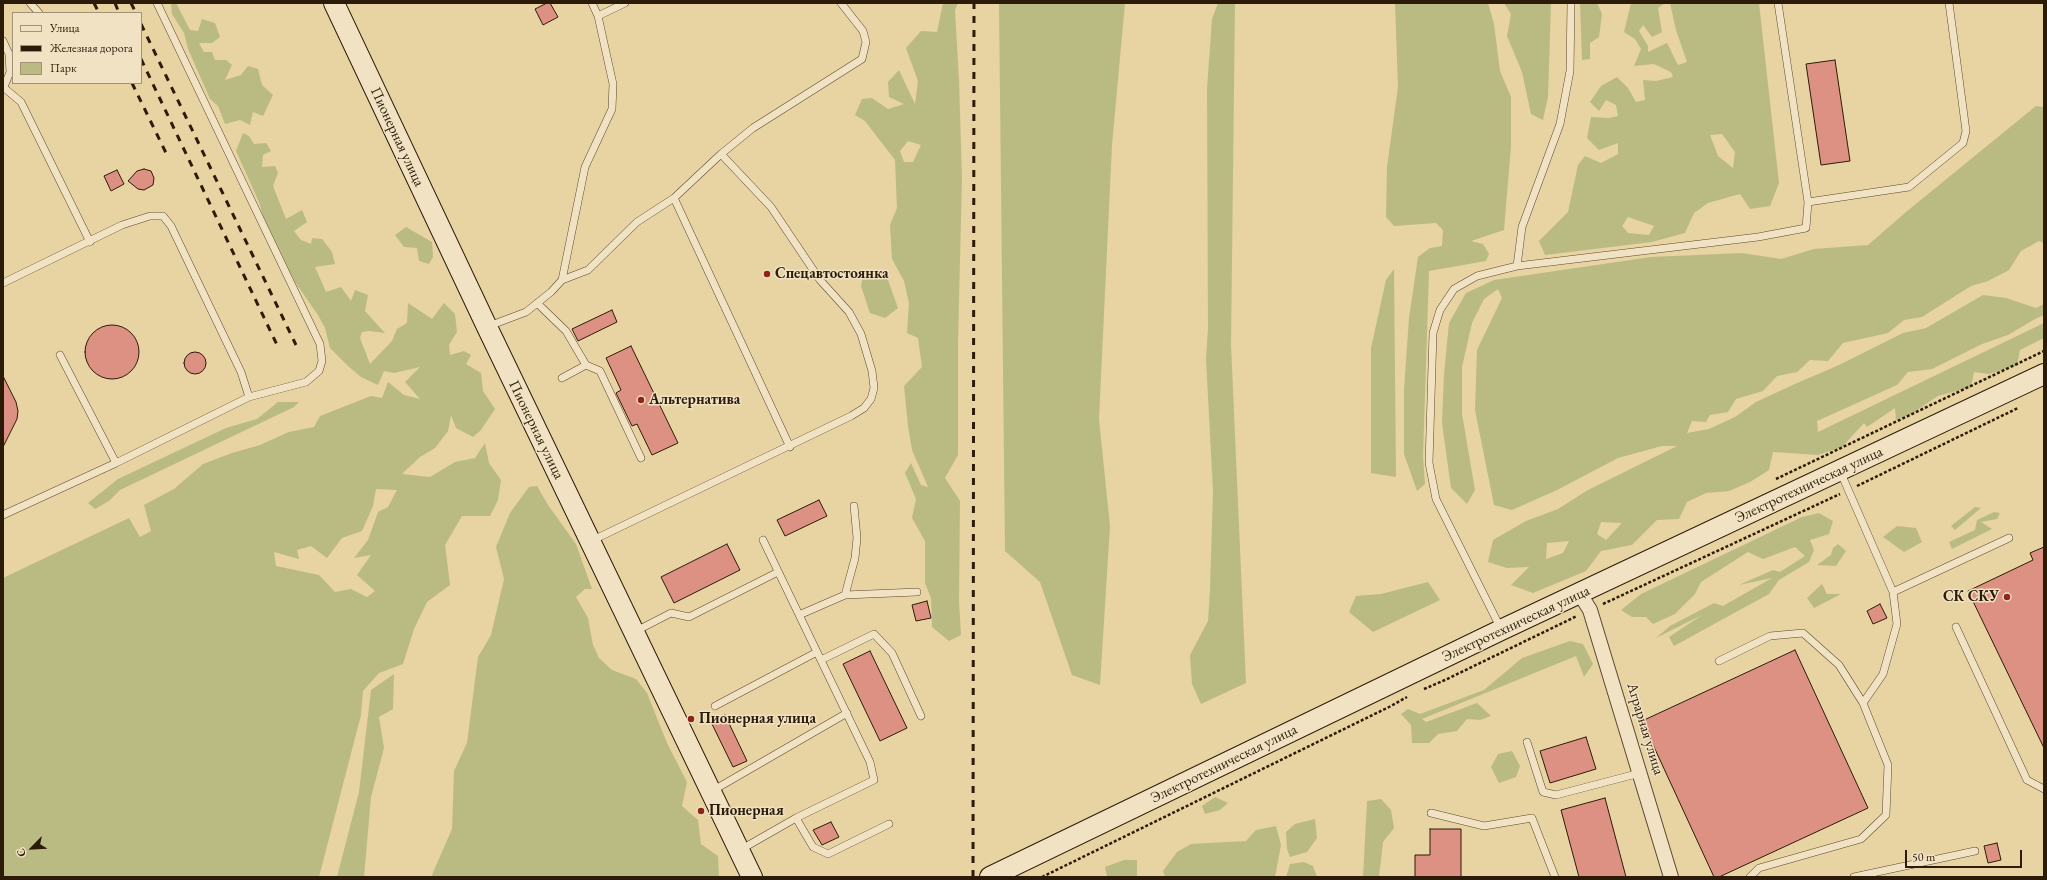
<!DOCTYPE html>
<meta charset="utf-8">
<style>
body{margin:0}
#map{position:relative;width:2047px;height:880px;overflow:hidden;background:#e8d3a3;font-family:"EB Garamond",serif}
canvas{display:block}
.frame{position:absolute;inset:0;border:4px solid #2c1b08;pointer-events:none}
.legend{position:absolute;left:12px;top:12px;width:130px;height:72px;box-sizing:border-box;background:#f0e2c3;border:1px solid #a29278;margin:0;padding:5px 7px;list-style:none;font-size:12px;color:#2c1b08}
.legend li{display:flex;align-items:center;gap:8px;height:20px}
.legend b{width:20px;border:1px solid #a29278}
.north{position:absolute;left:12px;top:828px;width:40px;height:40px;-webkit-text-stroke:3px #f0e2c3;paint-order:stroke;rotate:246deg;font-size:11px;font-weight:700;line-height:16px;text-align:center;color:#2c1b08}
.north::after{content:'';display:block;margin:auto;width:14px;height:18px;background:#2c1b08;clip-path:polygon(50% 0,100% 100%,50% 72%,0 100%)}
.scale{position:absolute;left:1905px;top:850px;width:117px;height:18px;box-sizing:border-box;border:2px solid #2c1b08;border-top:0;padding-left:5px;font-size:12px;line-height:14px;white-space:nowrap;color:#2c1b08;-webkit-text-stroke:3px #f0e2c3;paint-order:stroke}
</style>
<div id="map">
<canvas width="2047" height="880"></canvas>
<div class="frame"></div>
<ul class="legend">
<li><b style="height:5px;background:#f0e2c3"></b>Улица</li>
<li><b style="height:5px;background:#2c1b08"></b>Железная дорога</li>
<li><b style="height:11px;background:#b9bb83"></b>Парк</li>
</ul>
<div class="north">С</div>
<div class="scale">50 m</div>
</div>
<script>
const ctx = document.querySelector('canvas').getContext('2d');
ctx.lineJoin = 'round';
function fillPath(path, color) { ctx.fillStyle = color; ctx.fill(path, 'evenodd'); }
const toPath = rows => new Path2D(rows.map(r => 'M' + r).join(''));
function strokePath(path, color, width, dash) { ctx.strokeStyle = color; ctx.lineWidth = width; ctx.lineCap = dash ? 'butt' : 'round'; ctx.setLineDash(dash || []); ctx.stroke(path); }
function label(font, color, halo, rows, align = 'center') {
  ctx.font = font + ' "EB Garamond",serif'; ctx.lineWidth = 3; ctx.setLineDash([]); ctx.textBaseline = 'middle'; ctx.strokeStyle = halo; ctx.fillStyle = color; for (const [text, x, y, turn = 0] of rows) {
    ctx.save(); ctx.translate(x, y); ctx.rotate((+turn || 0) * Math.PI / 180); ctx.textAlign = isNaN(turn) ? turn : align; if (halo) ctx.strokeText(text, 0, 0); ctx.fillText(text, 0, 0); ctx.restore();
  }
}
fillPath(toPath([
 [171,3,176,3,190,30,198,31,202,19,215,23,220,37,212,43,199,43,204,52,212,52,215,60,226,60,232,65,225,80,241,75,248,66,258,69,262,85,273,95,263,116,253,112,250,125,240,120,225,124,218,106,210,99,188,49,184,33,172,14],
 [943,3,958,3,955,10,959,80,962,178,958,343,958,455,945,478,960,501,959,601,961,635,949,641,932,627,931,598,925,583,925,541,912,518,916,499,905,473,911,463,921,485,928,487,912,450,908,426,904,386,922,367,918,338,907,333,909,303,904,281,892,259,890,225,897,208,895,160,865,121,855,115,862,99,872,98,888,109,904,104,889,97,888,82,899,70,915,104,918,81,906,48,921,31,937,32],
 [908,141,921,145,913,162,904,162,900,151],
 [999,3,1125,3,1112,145,1099,419,1110,526,1100,685,1072,675,1040,582,1005,551],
 [1218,3,1235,3,1231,345,1246,683,1201,704,1192,684,1190,655,1208,621,1210,590,1213,491,1206,359,1208,328,1207,89,1212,19],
 [1395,3,1488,3,1494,24,1500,71,1511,97,1511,146,1504,230,1471,241,1483,244,1489,254,1486,261,1429,271,1423,456,1425,484,1417,491,1404,454,1404,390,1409,318,1418,257,1430,248,1442,246,1443,230,1436,223,1394,226,1386,217,1387,167,1398,87],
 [1504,3,1551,3,1548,97,1543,120,1531,114,1522,72,1507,36,1511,14],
 [1580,3,1597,3,1602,14,1599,37,1590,43,1590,59,1582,60],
 [1631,3,1665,3,1658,8,1662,32,1652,37,1643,25,1639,31,1648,46,1648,52,1667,43,1678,65,1687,62,1676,30,1670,3,1759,3,1779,183,1770,206,1750,209,1740,194,1708,203,1694,213,1685,233,1652,242,1545,255,1539,241,1568,212,1578,165,1585,156,1601,163,1618,154,1618,143,1599,150,1587,138,1591,117,1609,118,1618,116,1616,105,1606,100,1599,111,1590,102,1601,86,1617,77,1628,88,1636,102,1645,100,1643,80,1656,81,1673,77,1671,72,1654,64,1634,66,1641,49,1635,39,1624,32],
 [1722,134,1735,152,1733,168,1718,156,1710,135],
 [1628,217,1654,226,1649,235,1628,233,1622,226],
 [2036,106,2044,107,2044,243,2039,241,2021,251,2009,270,1988,281,1971,286,1922,317,1904,320,1888,333,1843,343,1828,361,1810,360,1797,372,1777,376,1763,391,1736,399,1728,412,1710,415,1706,422,1692,421,1687,433,1709,429,1735,417,1756,402,1795,384,1839,365,1903,333,1926,328,1983,295,2006,298,2036,308,2044,304,2044,315,2035,319,2008,335,1982,344,1932,369,1908,372,1897,385,1817,421,1818,432,2044,323,2044,338,2020,350,2017,365,1989,374,1974,372,1971,387,1938,396,1911,414,1896,420,1895,408,1867,427,1864,423,1842,447,1818,455,1773,452,1769,470,1750,482,1729,491,1706,493,1687,502,1679,519,1657,520,1632,545,1601,551,1586,571,1533,593,1511,585,1529,567,1507,568,1488,562,1493,540,1526,521,1558,509,1588,490,1677,446,1662,446,1618,458,1557,490,1512,510,1494,505,1475,410,1477,350,1502,298,1498,289,1484,299,1472,323,1462,367,1462,414,1475,490,1467,504,1451,488,1442,423,1444,374,1449,323,1466,293,1494,280,1651,257,1742,253,1781,259,1814,249,1868,245,1906,212],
 [1601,522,1621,523,1621,524,1606,540,1597,534],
 [1569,541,1563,553,1546,559,1547,543],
 [243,133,249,136,254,144,266,143,271,151,263,155,262,167,275,166,278,173,273,186,286,219,302,210,307,222,294,231,301,240,311,244,312,238,322,239,332,252,335,264,315,267,326,292,341,287,351,301,355,290,368,295,365,311,385,333,369,331,362,332,360,338,370,364,392,341,397,329,407,323,408,303,432,319,444,303,455,314,457,332,449,345,450,355,464,351,471,355,466,364,481,373,483,391,495,409,481,430,473,437,456,428,451,415,448,431,435,448,420,457,402,474,430,477,455,462,475,458,485,443,489,463,501,480,498,500,490,516,462,516,445,545,450,585,427,602,414,629,403,664,379,673,363,691,361,715,319,877,3,877,3,578,129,518,140,537,151,531,144,505,174,489,203,464,232,453,260,445,289,432,314,427,320,416,371,396,382,398,388,382,404,395,420,399,405,382,420,367,394,373,384,371,378,385,361,377,348,366,330,348,325,328,318,315,295,282,263,216,259,202,236,151],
 [376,489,397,490,388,507,378,512,368,540,354,558,371,555,357,575,375,591,367,597,351,589,335,592,319,575,276,566,274,552,299,559,297,550,311,546,327,558,342,538,362,531,373,506],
 [406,227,432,242,433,257,429,264,419,261,417,248,404,247,395,235],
 [1394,269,1396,477,1371,473,1371,348,1386,280],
 [877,270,887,277,898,308,885,318,870,313,861,286,864,272],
 [278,402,299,402,294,407,120,490,109,501,95,509,88,503,118,479,226,428,257,419],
 [537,486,548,505,576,544,592,589,585,589,576,597,588,618,593,645,599,658,612,670,636,679,647,693,667,743,687,782,682,806,698,820,701,844,718,856,719,877,431,877,452,829,454,771,467,743,478,657,491,635,504,579,496,547,510,513,529,487],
 [1975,507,1981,508,1955,530,1951,526],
 [1994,512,2000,513,1997,519,1981,522,1992,529,1952,549,1949,542,1975,530,1977,520],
 [1819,513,1833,521,1829,534,1810,540,1814,550,1809,562,1779,580,1769,594,1674,646,1669,637,1702,615,1656,638,1670,626,1714,603,1723,606,1772,578,1739,585,1773,570,1780,572,1805,556,1795,547,1763,559,1748,552,1701,582,1695,594,1675,614,1653,624,1646,617,1632,617,1621,610,1641,594,1802,517],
 [1897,526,1916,528,1922,542,1904,552,1883,537],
 [1838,544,1846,551,1836,566,1817,565,1831,555,1833,548],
 [1428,582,1440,600,1373,632,1349,612,1356,596,1381,594],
 [1822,584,1827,594,1841,594,1814,608,1807,598],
 [1570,641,1583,644,1593,664,1584,677,1576,656,1422,719,1426,722,1477,703,1491,716,1480,720,1467,719,1457,731,1438,734,1429,743,1412,743,1411,725,1401,714,1408,709,1420,714,1484,690,1522,658],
 [394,674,393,709,379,717,384,748,371,797,364,877,337,877,359,792,371,690],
 [1512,751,1520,766,1516,777,1499,783,1491,767,1498,754],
 [1215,797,1228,803,1220,810,1205,814,1202,806],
 [1381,799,1391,810,1394,828,1383,842,1379,877,1363,877,1367,801],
 [1315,819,1317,838,1307,852,1290,857,1287,849,1286,832,1295,824],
 [1276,826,1281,845,1275,877,1165,877,1163,871,1177,852,1191,844,1246,841,1256,830],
 [1124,860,1137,860,1137,877,1107,876,1105,867],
 [1304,862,1313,866,1317,877,1286,877,1290,864]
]), '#b9bb83');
const building = toPath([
 [547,3,550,3,558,17,543,25,535,9,547,3],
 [1835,60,1850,161,1821,165,1806,64,1835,60],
 [144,169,151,171,154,178,153,185,144,190,138,189,128,181,137,171,144,169],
 [117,170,124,184,111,191,104,176,117,170],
 [612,310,617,322,578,341,572,329,612,310],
 '85 352a27 27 0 1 1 54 0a27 27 0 1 1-54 0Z',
 [631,346,678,443,652,455,637,424,632,426,616,393,621,390,606,358,631,346],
 '184 363a11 11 0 1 1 22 0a11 11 0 1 1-22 0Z',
 [3,376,16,402,18,411,17,419,3,447,3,376],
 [819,500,827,516,785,536,777,520,819,500],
 [727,544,740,570,674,603,661,577,727,544],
 [2044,547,2044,748,1968,591,2033,560,2030,553,2044,547],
 [927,601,931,618,916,621,912,605,927,601],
 [1880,604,1887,618,1873,624,1867,611,1880,604],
 [1795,650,1868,808,1719,877,1714,877,1642,721,1795,650],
 [870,651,907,728,880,741,843,664,870,651],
 [725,715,747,761,733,767,711,722,725,715],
 [1586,737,1596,769,1550,783,1540,751,1586,737],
 [1605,798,1626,877,1579,877,1561,810,1605,798],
 [831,822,839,837,822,845,813,830,831,822],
 [1430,829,1461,829,1461,877,1415,877,1415,855,1430,855,1430,829],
 [1997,843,2001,860,1988,863,1984,846,1997,843]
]);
fillPath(building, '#dc9183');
strokePath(building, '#2c1b08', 1);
const lane = toPath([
 [30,3,39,13],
 [598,16,625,3],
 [3,41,9,54,10,72,4,87],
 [3,87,21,102,90,242],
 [674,198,790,447],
 [1808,202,1909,187,1963,143,1966,131,1949,3],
 [1517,266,1522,227,1560,124,1570,71,1571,3],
 [562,280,588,270,637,222,674,198,721,154,753,128,862,59,866,42,863,31,841,3],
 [3,283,122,225,150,216,163,216,171,226,241,372,249,397],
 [537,303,566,331,586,365],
 [489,326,526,312,551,292,562,280,585,167,612,109,613,84,598,16,592,3],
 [60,355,116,463],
 [562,378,586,365,600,371,641,458],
 [1840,471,1893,592,1897,624,1883,674,1863,703],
 [3,515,116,463,249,397,306,382,319,371,322,361,320,344,157,3],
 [591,541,851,416,864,408,871,399,874,388,872,371,861,334,849,312,820,280,771,207,721,154],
 [1893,592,2009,538],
 [845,595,855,558,857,538,854,506],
 [799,615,845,595,917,592],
 [1956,627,2027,780,2044,789],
 [1501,629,1436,499,1429,463,1433,333,1440,310,1454,289,1477,276,1517,266,1758,237,1806,228,1808,202,1778,3],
 [636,631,671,613,689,617,778,572],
 [821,660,874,634,892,653,921,716],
 [1719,661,1770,636,1803,633,1839,665,1863,703,1888,765,1886,815,1861,839,1759,868,1750,877],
 [715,706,817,652],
 [1527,742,1543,792,1556,795,1640,773],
 [712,791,847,713],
 [1431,813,1484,826,1532,818,1555,877],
 [796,818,813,847,828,854,889,824],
 [740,850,796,818,874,780,870,762,763,540],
 [1854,877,1975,851]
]);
const street = toPath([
 [1580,594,1590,610,1671,877]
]);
const secondary = toPath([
 [334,3,487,327,752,877],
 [990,877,1501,630,2044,374]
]);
strokePath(lane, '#5b492f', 8);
strokePath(street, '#5b492f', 16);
strokePath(secondary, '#2c1b08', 22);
strokePath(toPath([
 [1776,479,2044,351],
 [1857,486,2018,408],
 [1603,604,1840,494],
 [1424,689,1445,680,1577,616],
 [1042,877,1389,707,1407,697]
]), '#2c1b08', 2.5, [3, 2]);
strokePath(lane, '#f0e2c3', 7);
strokePath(street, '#f0e2c3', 14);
strokePath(secondary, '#f0e2c3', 20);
strokePath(toPath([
 [94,3,99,13],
 [115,3,119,13],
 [131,3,136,13],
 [141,24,296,345],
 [141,59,278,347],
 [132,83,166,153],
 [973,877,974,3]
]), '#2c1b08', 3, [7, 7]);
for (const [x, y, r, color] of [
 [767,274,4,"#8f2418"],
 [641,400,4,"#8f2418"],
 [2007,597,4,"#8f2418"],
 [691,719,4,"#8f2418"],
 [701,811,4,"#8f2418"]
]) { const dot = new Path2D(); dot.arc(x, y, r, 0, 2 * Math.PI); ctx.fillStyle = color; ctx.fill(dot); strokePath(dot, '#f0e2c3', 1.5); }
label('15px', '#2c1b08', '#f0e2c3', [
 ["Пионерная улица",397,137,65],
 ["Пионерная улица",536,430,64],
 ["Электротехническая улица",1809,485,-25],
 ["Электротехническая улица",1516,624,-25],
 ["Аграрная улица",1645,729,73],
 ["Электротехническая улица",1224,764,-26]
]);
label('bold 15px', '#2c1b08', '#f0e2c3', [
 ["Спецавтостоянка",775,274],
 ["Альтернатива",649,400],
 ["СК СКУ",1999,597,"right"],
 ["Пионерная улица",699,719],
 ["Пионерная",709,811]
], 'left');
</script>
